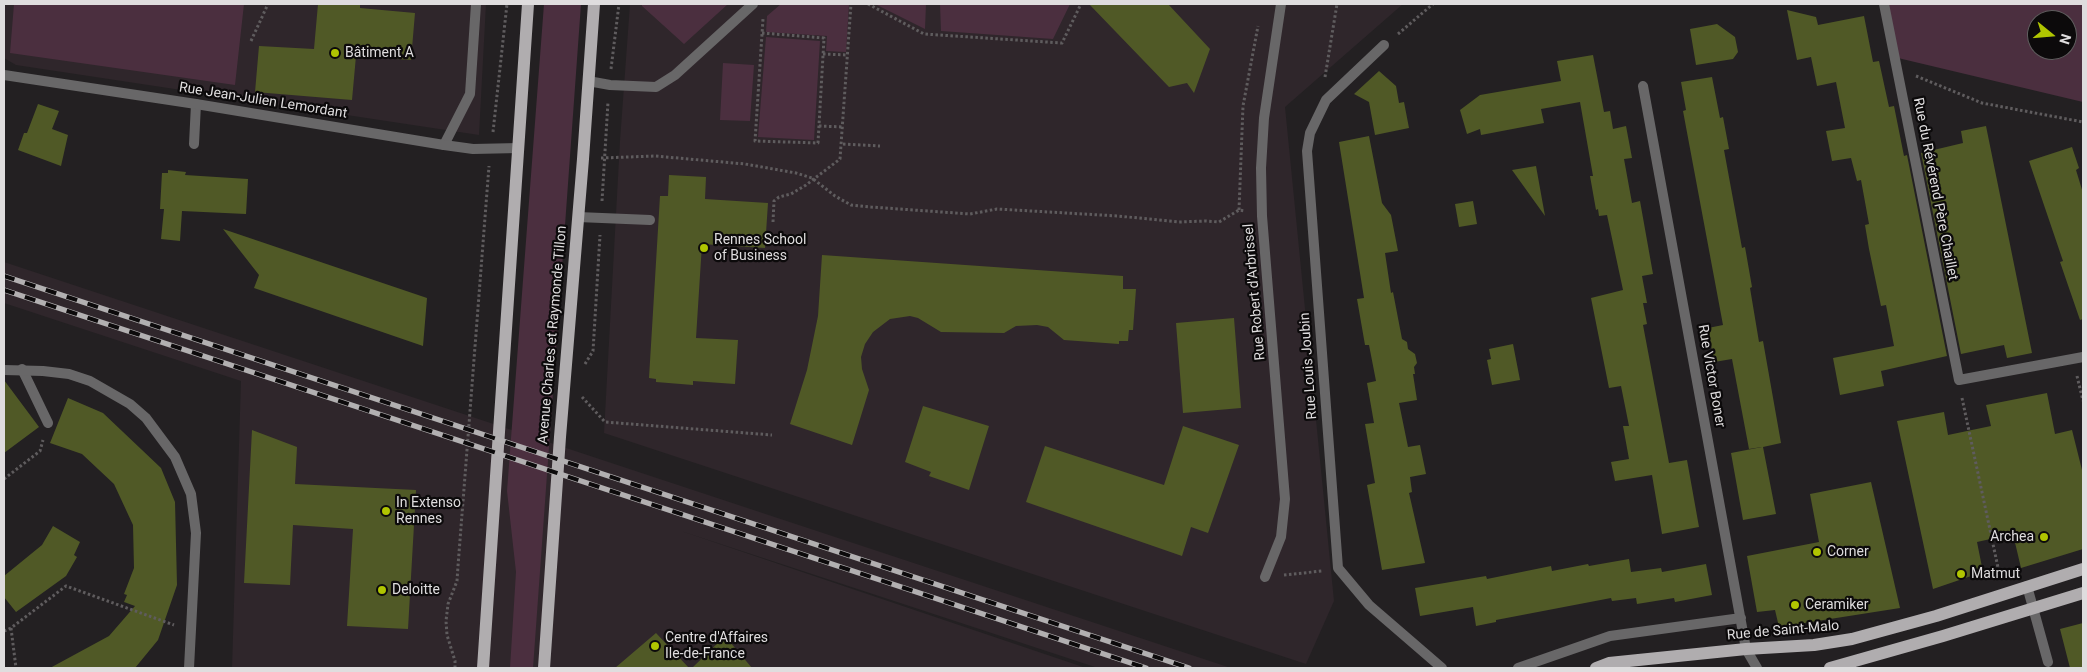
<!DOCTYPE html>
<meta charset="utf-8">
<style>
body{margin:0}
#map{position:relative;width:2087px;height:672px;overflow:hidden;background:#232022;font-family:Roboto,sans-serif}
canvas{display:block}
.frame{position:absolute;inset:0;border:5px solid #dfddde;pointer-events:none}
.north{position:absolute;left:2027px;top:10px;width:50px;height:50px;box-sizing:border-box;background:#0c0a0b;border:1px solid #605e5f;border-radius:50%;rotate:107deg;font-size:14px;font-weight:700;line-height:20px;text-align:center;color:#dfddde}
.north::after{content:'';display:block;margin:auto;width:18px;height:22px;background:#b0c501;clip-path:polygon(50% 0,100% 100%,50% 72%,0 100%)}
</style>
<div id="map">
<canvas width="2087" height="672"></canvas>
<div class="frame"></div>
<div class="north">N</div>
</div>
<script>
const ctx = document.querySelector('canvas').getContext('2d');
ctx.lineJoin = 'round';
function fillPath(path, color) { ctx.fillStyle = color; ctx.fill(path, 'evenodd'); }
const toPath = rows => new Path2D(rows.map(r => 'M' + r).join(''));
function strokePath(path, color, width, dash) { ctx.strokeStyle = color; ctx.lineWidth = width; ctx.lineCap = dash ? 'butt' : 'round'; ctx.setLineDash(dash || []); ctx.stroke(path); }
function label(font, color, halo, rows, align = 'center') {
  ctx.font = font + ' Roboto,sans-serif'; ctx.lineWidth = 4.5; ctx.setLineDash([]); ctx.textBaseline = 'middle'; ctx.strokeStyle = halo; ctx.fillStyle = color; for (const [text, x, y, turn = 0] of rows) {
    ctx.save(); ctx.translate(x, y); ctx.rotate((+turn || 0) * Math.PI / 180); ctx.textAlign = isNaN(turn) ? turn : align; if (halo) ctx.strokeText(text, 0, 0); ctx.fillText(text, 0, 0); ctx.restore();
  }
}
fillPath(toPath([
 [4,4,486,4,479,135,16,65,4,58],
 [630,4,1403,4,1285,107,1334,601,1306,664,604,433,620,141],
 [4,262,1231,668,1098,668,681,531,1086,668,232,668,241,381,4,303]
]), '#2f262b');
fillPath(toPath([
 [14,4,244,4,235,85,10,53],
 [544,4,581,4,533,668,510,668,516,572,507,491],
 [642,4,728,4,684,44,642,6],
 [781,4,849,4,846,52,826,51,827,36,766,32,767,16],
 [875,4,926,4,925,29],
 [940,4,1070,4,1053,39,941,31],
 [1888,4,2083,4,2083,102,1898,58],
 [2037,20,2067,20,2067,50,2037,50],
 [766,37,820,41,814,140,758,137],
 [723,63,754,65,750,121,720,120]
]), '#4b2f3f');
fillPath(toPath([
 [318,4,360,4,360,8,415,13,411,60,356,56,352,100,255,92,259,46,314,49],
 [1089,4,1168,4,1210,49,1194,93,1187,83,1169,87],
 [1787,10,1816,17,1818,25,1864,16,1873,62,1879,61,1889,107,1894,106,1904,156,1907,155,1947,356,1881,371,1884,386,1840,395,1833,358,1894,346,1886,305,1881,306,1869,249,1865,225,1869,224,1861,180,1857,181,1851,158,1832,161,1826,131,1845,128,1836,82,1817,86,1811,57,1797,60],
 [1717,24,1735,37,1738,52,1733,59,1696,65,1690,29],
 [1593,55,1604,112,1610,111,1613,129,1626,126,1632,158,1624,159,1632,203,1640,201,1653,274,1642,276,1647,303,1643,303,1647,324,1643,325,1669,463,1687,460,1699,527,1662,534,1652,475,1615,481,1611,462,1629,459,1623,426,1629,426,1621,386,1609,388,1591,298,1623,290,1607,215,1599,216,1598,209,1596,210,1590,176,1593,176,1580,102,1541,109,1544,123,1481,135,1480,129,1467,134,1460,110,1480,95,1561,81,1557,61],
 [1379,71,1396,86,1399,103,1404,102,1409,128,1375,135,1369,102,1354,94],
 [1712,77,1720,118,1723,117,1729,149,1724,150,1742,248,1745,247,1752,287,1750,288,1759,342,1763,341,1781,443,1763,447,1776,514,1743,520,1731,453,1762,447,1749,449,1732,359,1714,362,1708,328,1723,325,1683,111,1686,110,1681,82],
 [38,104,59,111,52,129,68,135,61,166,18,150,24,133,27,133],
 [1986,126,2032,353,2007,358,2004,345,1961,354,1921,153,1963,143,1961,131],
 [1369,136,1382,203,1391,215,1398,251,1385,253,1391,293,1393,292,1402,339,1407,342,1408,349,1415,354,1417,363,1414,367,1415,374,1413,374,1417,400,1399,403,1408,447,1420,445,1426,474,1410,477,1412,492,1409,493,1425,563,1382,570,1367,485,1375,483,1365,424,1374,423,1367,383,1376,381,1369,345,1365,345,1357,299,1364,298,1339,142],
 [2072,147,2079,168,2076,170,2083,193,2083,319,2080,320,2060,262,2063,261,2029,161],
 [1536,166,1545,216,1512,170],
 [168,170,186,172,185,175,248,179,246,214,182,211,180,241,161,239,164,209,160,209,162,173,168,173],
 [669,175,706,177,705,199,768,203,765,248,702,244,696,338,738,340,735,384,693,381,693,385,656,382,656,379,649,378,660,196,668,196],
 [1473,201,1477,224,1459,227,1455,204],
 [223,229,427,298,423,346,254,288,259,275],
 [822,255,1123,276,1123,289,1136,289,1133,330,1129,330,1128,341,1119,341,1119,344,1064,340,1048,327,1037,325,1016,326,1004,333,941,332,918,318,910,316,890,319,873,332,865,344,861,357,862,369,869,390,852,445,790,424,807,370,818,316],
 [1234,318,1241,408,1183,413,1176,323],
 [1513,344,1520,380,1492,385,1487,360,1491,359,1489,349],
 [4,380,39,427,4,453],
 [2047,393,2055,434,2072,430,2083,474,2083,549,2021,568,2013,534,1977,542,1983,572,1933,589,1897,421,1944,412,1948,435,1991,426,1986,405],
 [68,398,103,413,161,468,175,502,177,585,158,640,135,668,50,668,109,636,135,606,124,602,127,595,124,594,134,568,133,525,114,484,82,454,50,443],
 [923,406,989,426,969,490,929,476,931,472,905,462],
 [1183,426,1239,445,1208,533,1191,527,1182,556,1026,502,1045,446,1164,485],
 [252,430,297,447,295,484,416,490,408,629,347,626,353,529,293,525,290,585,244,583],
 [1871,482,1900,608,1779,627,1775,610,1757,612,1747,556,1819,542,1810,494],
 [53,526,80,542,74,555,77,557,66,576,16,612,4,597,4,576,42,545],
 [1629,559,1631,572,1661,568,1662,572,1706,564,1712,595,1675,602,1674,598,1637,604,1636,598,1612,601,1611,598,1496,620,1496,622,1476,626,1473,607,1420,616,1415,588,1486,576,1487,579,1551,566,1552,571,1588,564,1589,566],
 [2083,623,2083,668,2070,668,2060,629],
 [656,633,689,668,615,668],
 [725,636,752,668,692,668]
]), '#505926');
strokePath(toPath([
 [868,4,924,34,1062,43,1081,4],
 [762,33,824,38,818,143,755,141,763,19],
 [1398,34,1433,4],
 [251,41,268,4],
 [823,54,848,55],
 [611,69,619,4],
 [1916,76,1982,103,2083,122],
 [1325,77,1337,4],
 [819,126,844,127],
 [493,132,507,4],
 [843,144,880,146],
 [601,158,655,156,745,164,796,173,812,178,835,196,851,205,871,207,970,214,997,209,1118,216,1179,222,1206,221,1219,222,1239,210,1245,211],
 [602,201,608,102],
 [1239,210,1243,106,1258,26],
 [773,222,774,201,779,197,791,194,806,185,840,159,851,4],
 [585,364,593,351,600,235],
 [2077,376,2083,401],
 [582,397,605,422,772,435],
 [1962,398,2000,577],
 [4,479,40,451,43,440],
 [1284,575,1322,571],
 [11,628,16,668],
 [4,631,11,628,66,586,174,625],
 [455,668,455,661,447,635,446,621,448,604,457,581,458,566,489,166]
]), '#5f5c5e', 3, [2.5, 2.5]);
strokePath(toPath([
 [1884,4,1959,380,2083,357],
 [588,81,610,85,656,87,675,75,753,4],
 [194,144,196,104],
 [444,145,470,94,476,4],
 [578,217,650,220],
 [22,369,48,423],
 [2027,586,2048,662]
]), '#686768', 10);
strokePath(toPath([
 [1384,45,1326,100,1310,133,1307,151,1338,568,1369,605,1442,668],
 [4,75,196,104,444,145,473,149,519,148],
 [1643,86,1746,649,1757,668],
 [4,370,43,371,69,374,90,381,130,404,146,418,175,457,191,494,196,533,189,668],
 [1265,577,1281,537,1285,499,1262,216,1261,168,1264,118,1281,4],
 [1518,668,1610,636,1741,618]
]), '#686768', 10);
strokePath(toPath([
 [483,668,528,4],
 [544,668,560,437,583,159,594,4],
 [1596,668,1609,663,1746,649,1814,645,1852,639,1936,616,2083,569],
 [1830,668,1943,636,2083,593]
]), '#b0adaf', 12);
const rail = toPath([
 [4,276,1189,668],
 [4,290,1146,668]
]);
strokePath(rail, '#b2b0b1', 5.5);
strokePath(rail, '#0c0a0b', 4, [11]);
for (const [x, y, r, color] of [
 [335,53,5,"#b0c501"],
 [704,248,5,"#b0c501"],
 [386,511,5,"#b0c501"],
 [2044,537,5,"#b0c501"],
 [1817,552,5,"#b0c501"],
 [1961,574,5,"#b0c501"],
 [382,590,5,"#b0c501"],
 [1795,605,5,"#b0c501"],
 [655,646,5,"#b0c501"]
]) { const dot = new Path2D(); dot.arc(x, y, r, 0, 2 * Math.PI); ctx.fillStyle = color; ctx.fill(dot); strokePath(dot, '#0c0a0b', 2); }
label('14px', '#dfddde', '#0c0a0b', [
 ["Bâtiment A",345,53],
 ["Rennes School",714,240],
 ["of Business",714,256],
 ["In Extenso",396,503],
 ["Rennes",396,519],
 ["Archea",2034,537,"right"],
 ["Corner",1827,552],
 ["Matmut",1971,574],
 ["Deloitte",392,590],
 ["Ceramiker",1805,605],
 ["Centre d'Affaires",665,638],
 ["Ile-de-France",665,654]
], 'left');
label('14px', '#dfddde', '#0c0a0b', [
 ["Rue Jean-Julien Lemordant",263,101,9],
 ["Rue du Révérend Père Chaillet",1935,189,79],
 ["Rue Robert d'Arbrissel",1255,292,-95],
 ["Avenue Charles et Raymonde Tillon",553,335,-85],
 ["Rue Louis Joubin",1309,366,-94],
 ["Rue Victor Boner",1711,376,80],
 ["Rue de Saint-Malo",1783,631,-5]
]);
</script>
